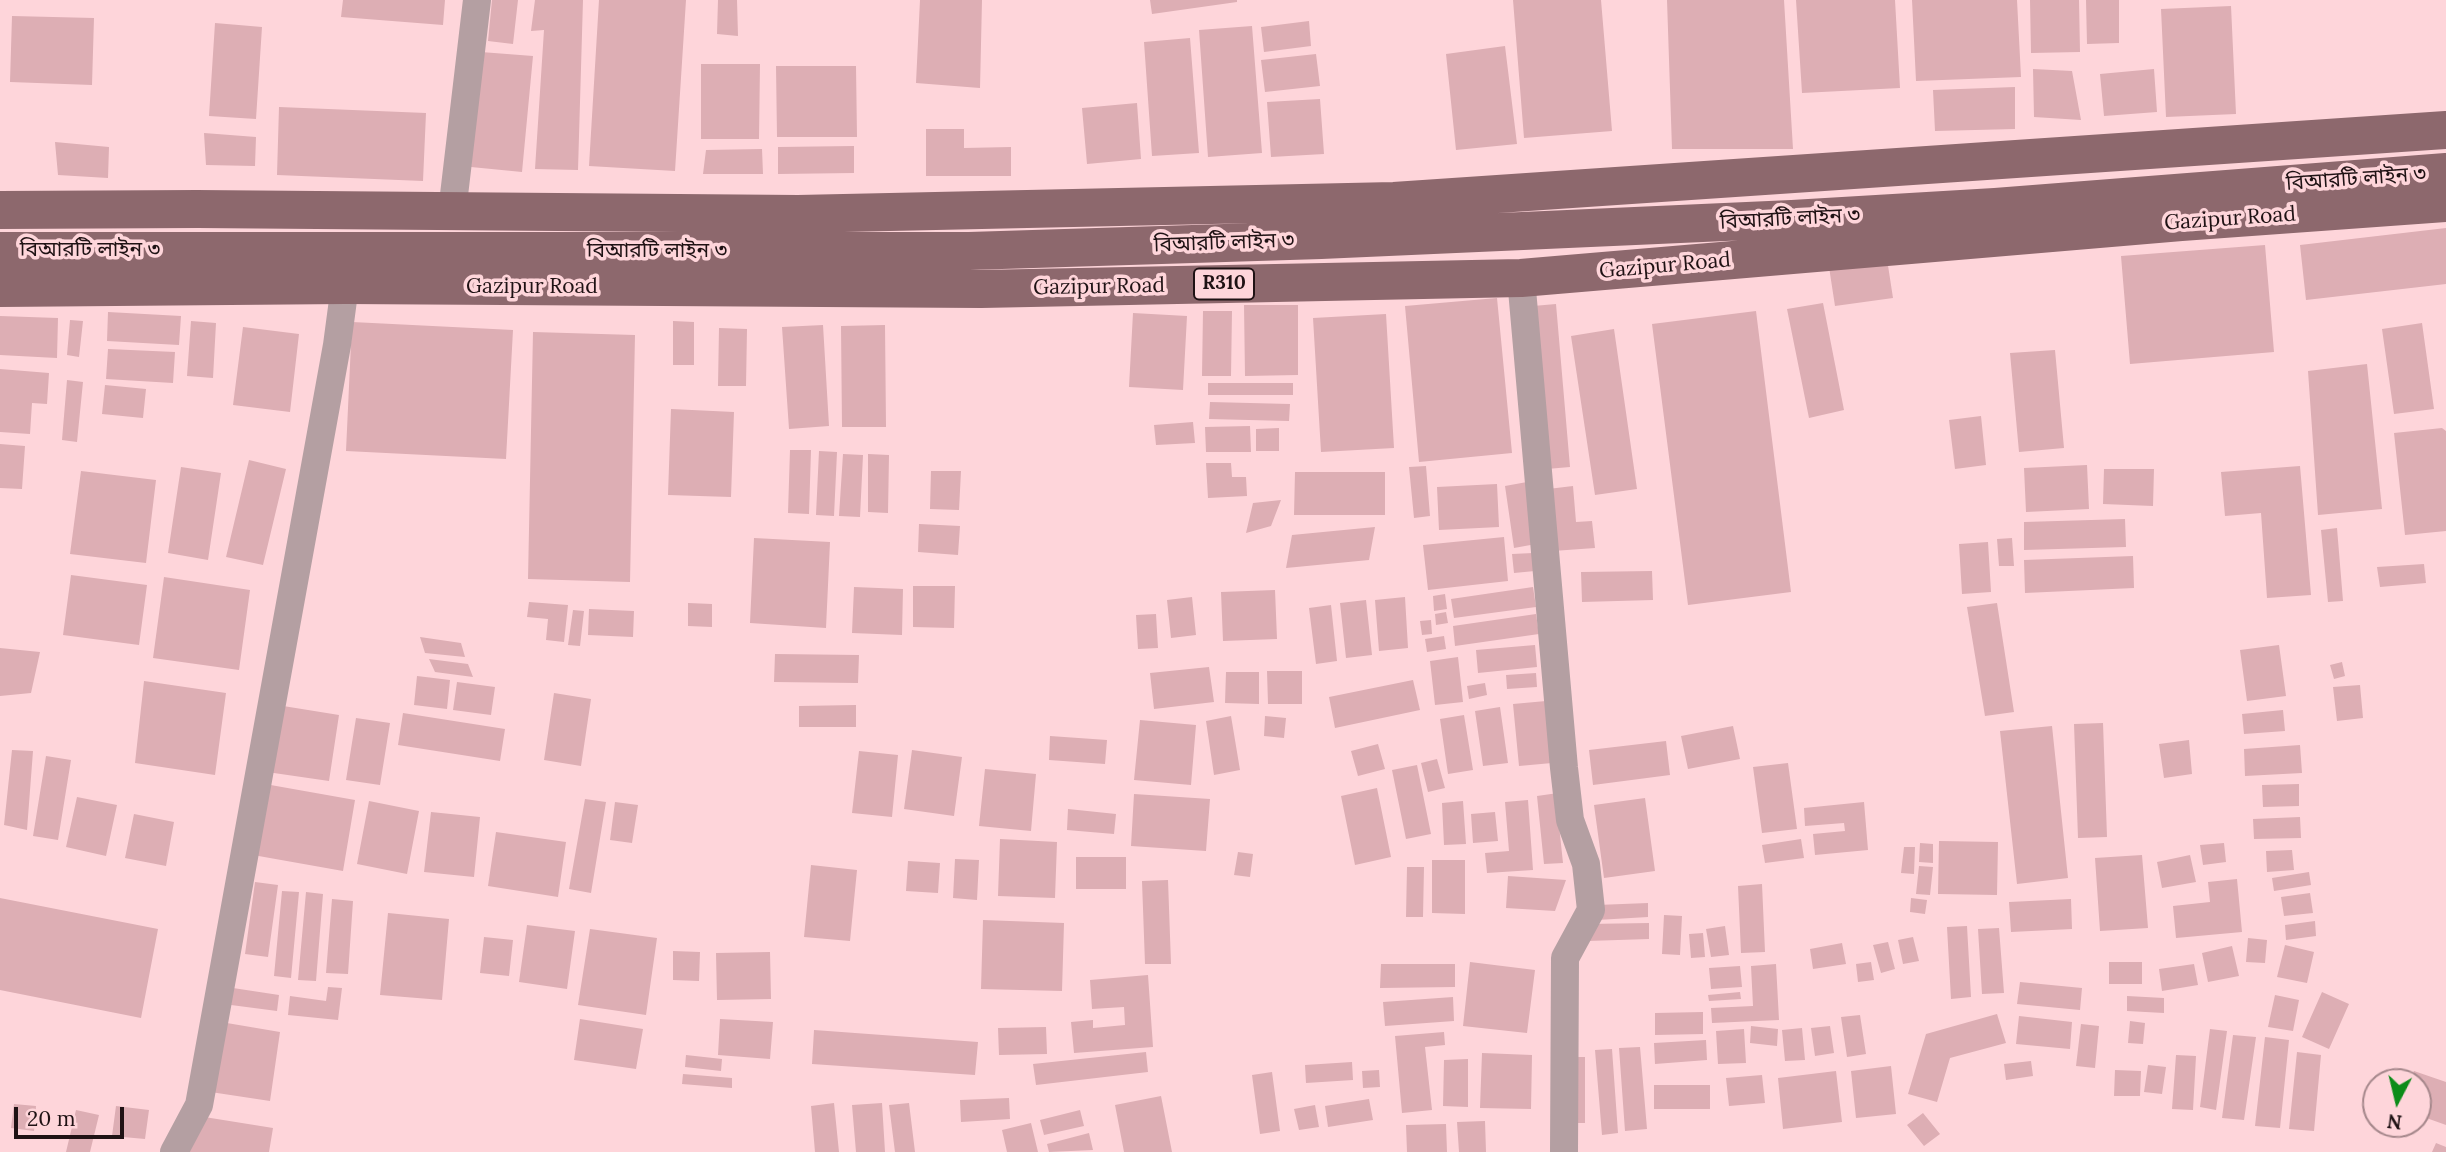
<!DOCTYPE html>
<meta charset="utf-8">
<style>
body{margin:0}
#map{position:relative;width:2446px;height:1152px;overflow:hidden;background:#fed5da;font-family:Lora,serif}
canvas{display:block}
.north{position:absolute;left:2362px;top:1068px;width:70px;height:70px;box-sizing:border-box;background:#fed5da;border:2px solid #a5878b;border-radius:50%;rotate:187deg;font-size:19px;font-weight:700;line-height:28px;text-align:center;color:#1f1214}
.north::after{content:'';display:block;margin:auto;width:24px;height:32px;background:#0c8c19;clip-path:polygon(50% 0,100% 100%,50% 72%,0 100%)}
.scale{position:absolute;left:14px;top:1107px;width:110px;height:32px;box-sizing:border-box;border:4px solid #1f1214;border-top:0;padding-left:9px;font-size:21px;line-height:24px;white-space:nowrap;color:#1f1214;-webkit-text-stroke:5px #fed5da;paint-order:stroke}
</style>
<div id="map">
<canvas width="2446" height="1152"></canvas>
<div class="north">N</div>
<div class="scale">20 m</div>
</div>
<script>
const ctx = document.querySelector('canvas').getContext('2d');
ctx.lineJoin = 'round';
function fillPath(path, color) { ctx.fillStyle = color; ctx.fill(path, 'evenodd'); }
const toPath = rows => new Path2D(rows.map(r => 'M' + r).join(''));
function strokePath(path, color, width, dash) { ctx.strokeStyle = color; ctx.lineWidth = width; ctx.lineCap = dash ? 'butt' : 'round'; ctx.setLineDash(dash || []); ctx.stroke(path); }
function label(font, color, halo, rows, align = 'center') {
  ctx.font = font + ' Lora,"Noto Sans Bengali",serif'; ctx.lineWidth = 7; ctx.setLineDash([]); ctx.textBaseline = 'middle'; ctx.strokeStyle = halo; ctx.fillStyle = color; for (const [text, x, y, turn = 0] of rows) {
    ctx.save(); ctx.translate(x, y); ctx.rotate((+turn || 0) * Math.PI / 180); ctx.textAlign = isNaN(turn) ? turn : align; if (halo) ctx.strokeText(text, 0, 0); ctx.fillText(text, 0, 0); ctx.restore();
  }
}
fillPath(toPath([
 [343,0,445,0,443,25,341,17],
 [492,0,518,0,513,44,488,41],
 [535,0,583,0,578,170,535,169,544,30,531,31],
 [599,0,686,0,675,171,589,166],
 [718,0,737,0,738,36,717,34],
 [920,0,982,0,980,88,916,83],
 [1150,0,1237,0,1237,2,1152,14],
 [1513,0,1601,0,1612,131,1524,138],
 [1667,0,1784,0,1793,149,1672,149],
 [1796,0,1895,0,1900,88,1802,93],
 [1912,0,2017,0,2021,77,1916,81],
 [2030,0,2079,0,2080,52,2031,53],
 [2086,0,2119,0,2119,43,2087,44],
 [2231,6,2236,114,2166,117,2161,9],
 [12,16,94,18,92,85,10,82],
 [1309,21,1311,46,1264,52,1261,27],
 [215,23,262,27,256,119,209,116],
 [1252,26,1262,153,1208,157,1199,30],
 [1190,38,1199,153,1152,156,1144,42],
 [1505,46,1517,144,1456,150,1446,54],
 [481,52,533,56,522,172,471,167],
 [1316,54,1320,86,1265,92,1261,60],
 [701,64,760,64,759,139,701,139],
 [776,66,856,66,857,137,777,137],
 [2033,69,2072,71,2081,120,2034,117],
 [2154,69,2157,112,2104,116,2100,74],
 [2015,87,2015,129,1935,131,1933,90],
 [1320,99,1324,154,1271,157,1267,102],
 [1137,103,1141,159,1087,164,1082,108],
 [279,107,426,113,423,181,277,175],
 [926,129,964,129,964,148,1011,147,1011,176,926,176],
 [204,133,256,137,255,166,206,165],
 [55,142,109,147,108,178,58,175],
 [854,146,854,173,778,174,778,147],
 [762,149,763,174,703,174,706,150],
 [2446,228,2446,284,2306,300,2300,245],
 [2265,245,2274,352,2130,364,2121,256],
 [1887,259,1893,298,1835,306,1829,267],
 [1497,298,1512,453,1419,462,1405,306],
 [1823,303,1844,410,1809,418,1787,309],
 [1556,304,1570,467,1547,469,1533,306],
 [1244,305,1298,305,1298,375,1245,376],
 [1203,311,1232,311,1231,376,1202,376],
 [1756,311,1791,592,1688,605,1652,324],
 [108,312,181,316,179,345,107,341],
 [1133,313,1187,316,1183,390,1129,387],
 [1386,314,1394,448,1321,452,1313,318],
 [0,316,58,318,57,358,0,355],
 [70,320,83,321,79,357,67,355],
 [191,321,216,323,213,378,187,376],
 [673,321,694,322,694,365,673,365],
 [352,322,513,330,506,459,346,451],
 [2422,323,2434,409,2394,414,2382,329],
 [823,325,829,426,789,429,782,327],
 [885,325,886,427,842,427,841,326],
 [243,327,299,334,290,412,233,405],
 [719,328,747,329,746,386,718,386],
 [1614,329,1637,489,1595,495,1571,336],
 [533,332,635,335,630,582,528,579],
 [108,349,175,352,173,383,106,379],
 [2055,350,2064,448,2019,452,2010,353],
 [2367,364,2382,509,2318,515,2308,371],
 [0,369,49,373,47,404,32,403,30,434,0,432],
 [67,380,83,382,77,442,62,440],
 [1208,383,1293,383,1293,395,1208,395],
 [105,385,146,389,143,418,102,414],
 [1210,402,1290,404,1289,421,1209,419],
 [671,409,734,412,731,497,668,495],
 [1981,416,1986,465,1955,469,1949,420],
 [1193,422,1195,443,1156,445,1154,425],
 [1250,426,1251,452,1206,452,1205,427],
 [1279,428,1279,451,1256,451,1256,429],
 [2442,428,2446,431,2446,531,2405,535,2394,433],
 [0,444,25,446,22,489,0,488],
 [790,450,811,450,809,514,788,513],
 [819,451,837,452,834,516,816,515],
 [843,454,863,455,860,517,839,516],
 [868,454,889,455,888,513,868,512],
 [249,460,286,469,263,565,226,557],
 [1206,463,1231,463,1232,477,1246,477,1247,496,1208,498],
 [2087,465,2089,509,2026,512,2024,468],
 [1426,466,1430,516,1414,518,1409,467],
 [2300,466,2311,595,2267,598,2261,513,2225,516,2221,472],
 [181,467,221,473,208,560,168,553],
 [2104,469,2154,469,2153,506,2103,504],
 [81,471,156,480,146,563,70,554],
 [931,471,961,471,959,510,930,509],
 [1295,472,1385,472,1385,515,1294,515],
 [1527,482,1536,544,1514,548,1505,486],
 [1497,484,1499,527,1439,530,1437,487],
 [1573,486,1576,522,1592,521,1595,548,1553,551,1548,489],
 [1281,500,1271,526,1246,533,1253,503],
 [2125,519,2126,547,2024,550,2024,522],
 [919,524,960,526,958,555,918,552],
 [1375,527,1369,560,1286,568,1292,535],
 [2337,528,2343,601,2328,602,2321,530],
 [1504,537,1508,581,1428,590,1423,545],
 [754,538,830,542,826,628,750,623],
 [2012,538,2014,566,1999,566,1997,539],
 [1988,542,1991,592,1962,594,1959,544],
 [1533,553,1535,571,1514,573,1512,554],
 [2133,556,2134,588,2025,593,2024,560],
 [2424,564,2426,583,2380,587,2377,567],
 [1652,571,1653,600,1582,602,1581,572],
 [71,575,147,585,139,645,63,635],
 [164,577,250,590,239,670,153,658],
 [913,586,955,586,954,628,913,627],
 [854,587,903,589,902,635,852,633],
 [1533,587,1536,607,1454,618,1451,599],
 [1275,590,1277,639,1223,641,1221,592],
 [1445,594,1447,609,1434,611,1433,596],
 [1192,597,1196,635,1171,638,1167,600],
 [1405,597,1408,648,1379,651,1375,600],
 [1366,600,1372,655,1346,658,1340,603],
 [529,602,568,605,564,642,546,640,548,619,527,617],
 [688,603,712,604,712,627,688,626],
 [1997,603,2014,712,1985,716,1967,607],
 [1331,605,1337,661,1316,664,1309,608],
 [589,609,634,611,633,637,588,635],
 [573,610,584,611,580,646,568,645],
 [1446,612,1448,623,1436,625,1435,614],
 [1156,614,1158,648,1138,649,1136,615],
 [1536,614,1539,634,1455,646,1453,626],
 [1431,620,1432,634,1422,635,1420,621],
 [1444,636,1446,649,1427,652,1425,639],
 [420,637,461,643,465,657,425,653],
 [1535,645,1537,667,1478,673,1476,650],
 [2279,645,2286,696,2247,701,2240,650],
 [0,648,40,652,31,693,0,696],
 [775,654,859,655,858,683,774,682],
 [1458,657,1463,702,1435,705,1430,661],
 [429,659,468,664,473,677,435,672],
 [2342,662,2345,676,2334,679,2330,665],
 [1209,667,1214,702,1154,709,1150,673],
 [1267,671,1302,671,1302,704,1268,704],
 [1226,672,1259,672,1259,704,1225,703],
 [1536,673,1537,687,1507,689,1506,675],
 [417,676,450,680,447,709,414,705],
 [1413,680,1420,710,1335,728,1329,697],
 [144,681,226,693,215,775,135,763],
 [457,682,495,687,491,715,453,710],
 [1485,683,1487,695,1469,699,1467,686],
 [2360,685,2363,718,2337,721,2333,687],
 [554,693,591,699,581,766,544,760],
 [1546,701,1552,763,1519,766,1513,704],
 [277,705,339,715,329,781,267,772],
 [856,705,856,727,799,727,799,706],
 [1500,707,1508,763,1483,766,1475,711],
 [2283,710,2285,731,2244,734,2242,714],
 [403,713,505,729,500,761,398,745],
 [1464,715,1473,770,1448,774,1440,719],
 [1231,716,1240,770,1214,775,1206,721],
 [1265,716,1286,718,1284,738,1264,736],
 [356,718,390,723,380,785,346,780],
 [1140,720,1196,725,1191,785,1134,780],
 [2103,723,2107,837,2078,838,2074,724],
 [1733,726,1740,759,1688,769,1681,736],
 [2052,726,2068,878,2017,884,2000,731],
 [1050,736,1107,740,1105,764,1049,760],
 [2189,740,2192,774,2164,778,2159,744],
 [1666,741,1670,775,1593,785,1589,750],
 [1378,744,1385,769,1358,776,1351,751],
 [2300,745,2302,773,2245,776,2244,749],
 [12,750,33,751,27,830,4,825],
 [912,750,962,757,954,816,904,809],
 [859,751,898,755,892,817,852,813],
 [46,756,71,760,58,840,33,836],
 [1437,759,1445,788,1428,792,1421,763],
 [1788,763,1797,829,1762,833,1753,767],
 [1417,765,1431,834,1406,839,1392,770],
 [985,769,1036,774,1031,831,979,826],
 [265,784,355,800,343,871,253,855],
 [2299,784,2299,806,2263,807,2262,785],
 [1377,788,1391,857,1355,865,1341,796],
 [1558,793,1556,797,1563,863,1544,864,1537,796],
 [1134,794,1210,799,1206,851,1131,846],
 [77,797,117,805,106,856,66,847],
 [1645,798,1655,871,1604,878,1594,805],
 [585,799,606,802,591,893,569,889],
 [1528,800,1533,870,1487,873,1485,853,1509,851,1505,802],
 [369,801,419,811,407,874,357,864],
 [1463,801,1466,844,1444,845,1442,803],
 [615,802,638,805,632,843,610,840],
 [1864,802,1868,850,1815,855,1813,834,1845,831,1844,823,1805,826,1804,808],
 [1068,809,1116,814,1114,834,1067,830],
 [431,812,480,817,474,877,424,872],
 [1495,812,1498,841,1473,843,1471,814],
 [134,814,174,822,166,866,125,858],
 [2300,817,2301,838,2254,839,2253,819],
 [496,832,566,842,558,897,488,886],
 [1000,839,1057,842,1055,898,998,896],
 [1801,839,1804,858,1765,863,1762,845],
 [1939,841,1998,842,1997,895,1938,894],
 [1920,843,1933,844,1933,863,1919,862],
 [2224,843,2226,862,2203,865,2200,845],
 [1904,847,1915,847,1914,874,1901,873],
 [2292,850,2294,870,2267,872,2266,851],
 [1238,852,1253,854,1250,877,1234,875],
 [2142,855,2148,928,2100,931,2095,858],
 [2190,855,2196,882,2162,888,2157,862],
 [1076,857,1126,857,1126,889,1076,889],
 [955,859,979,860,977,900,953,898],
 [1432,860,1465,860,1465,914,1432,913],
 [908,861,940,863,938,893,906,891],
 [811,865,857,870,850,941,804,937],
 [1919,866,1933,867,1930,895,1916,894],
 [1407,867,1424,867,1423,917,1406,917],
 [2309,872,2311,885,2274,891,2272,878],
 [1508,876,1566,880,1555,911,1506,908],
 [2237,879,2242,932,2176,938,2173,906,2210,902,2208,882],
 [1168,880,1171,964,1145,964,1142,881],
 [255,882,278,885,268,957,245,954],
 [1762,884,1765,952,1741,953,1738,886],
 [282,891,299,892,291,978,274,976],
 [306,892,323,894,316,981,298,980],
 [2310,893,2313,913,2284,916,2281,897],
 [0,898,158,929,141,1018,0,990],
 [1911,898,1927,900,1925,914,1910,912],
 [332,899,353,901,348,974,326,973],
 [2071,899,2072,929,2011,932,2009,902],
 [1648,903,1648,917,1597,920,1597,905],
 [388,913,449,919,442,1000,380,995],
 [1664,915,1682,916,1680,955,1662,954],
 [983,920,1064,923,1062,991,981,989],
 [2315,921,2316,936,2286,940,2285,925],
 [1649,923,1649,939,1587,941,1587,924],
 [527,925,575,931,567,989,519,982],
 [1725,926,1729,955,1711,957,1706,929],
 [1967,926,1971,997,1951,999,1947,927],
 [1999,928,2004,993,1982,994,1978,929],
 [590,929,657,938,646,1015,578,1005],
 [1703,933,1705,957,1691,958,1689,934],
 [484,937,513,940,509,976,480,973],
 [1913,937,1919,961,1903,964,1898,940],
 [2248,938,2267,940,2265,963,2246,962],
 [1888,942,1895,969,1881,973,1873,945],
 [1842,943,1846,964,1813,969,1810,949],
 [2285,945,2314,952,2307,983,2277,977],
 [2232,946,2239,976,2208,982,2202,953],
 [673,951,700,952,699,981,673,980],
 [770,952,771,999,717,1000,716,953],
 [1470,962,1535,970,1527,1033,1463,1026],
 [1871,962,1874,980,1858,982,1856,964],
 [2109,962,2142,962,2142,984,2109,984],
 [1381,964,1455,964,1455,987,1380,988],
 [1776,964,1779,1020,1712,1023,1711,1008,1753,1006,1751,966],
 [2194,964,2198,985,2162,991,2159,969],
 [1740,966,1742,987,1711,989,1709,968],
 [1148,975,1153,1047,1074,1053,1071,1022,1093,1020,1093,1028,1125,1025,1124,1007,1092,1009,1090,980],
 [2020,982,2082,988,2080,1010,2017,1004],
 [328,987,342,988,338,1020,288,1015,290,996,326,1001],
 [233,988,279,995,277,1011,231,1005],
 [1740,992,1741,999,1709,1001,1708,995],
 [2322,992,2349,1004,2329,1049,2302,1037],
 [2275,995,2299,1000,2293,1031,2268,1027],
 [2127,996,2164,998,2164,1013,2127,1011],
 [1453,997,1454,1021,1385,1026,1383,1002],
 [1703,1012,1703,1034,1655,1035,1655,1013],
 [1997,1014,2006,1043,1950,1058,1937,1102,1908,1094,1926,1034],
 [1860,1015,1866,1054,1847,1057,1841,1017],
 [2019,1016,2072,1022,2070,1049,2016,1044],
 [580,1019,643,1029,636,1069,574,1060],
 [720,1019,773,1022,770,1059,718,1055],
 [215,1021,280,1032,270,1101,204,1091],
 [2130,1021,2145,1023,2143,1044,2128,1043],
 [2081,1024,2099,1026,2095,1068,2076,1066],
 [1751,1026,1778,1029,1777,1046,1750,1043],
 [1830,1026,1834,1053,1815,1056,1811,1028],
 [1046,1027,1047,1054,999,1055,998,1028],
 [1802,1028,1805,1060,1785,1061,1782,1030],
 [1744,1029,1746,1063,1718,1064,1716,1031],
 [2210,1029,2227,1031,2216,1110,2200,1107],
 [814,1030,978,1042,975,1075,812,1064],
 [1444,1032,1445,1045,1425,1047,1432,1110,1402,1113,1395,1036],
 [2233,1035,2256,1037,2244,1120,2222,1118],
 [2265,1037,2289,1040,2280,1128,2255,1126],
 [1706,1040,1707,1060,1655,1064,1654,1043],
 [1640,1047,1647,1129,1625,1131,1619,1048],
 [1612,1049,1618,1133,1602,1135,1595,1050],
 [1146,1052,1148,1072,1036,1085,1033,1064],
 [2297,1052,2321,1055,2314,1131,2289,1129],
 [1482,1053,1532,1055,1531,1109,1480,1108],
 [686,1055,722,1059,721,1071,685,1067],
 [2176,1055,2196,1056,2193,1110,2172,1109],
 [1569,1057,1585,1057,1585,1123,1569,1123],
 [1468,1059,1468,1107,1443,1106,1444,1060],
 [2031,1061,2033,1076,2006,1080,2004,1064],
 [1352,1062,1353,1080,1306,1083,1305,1065],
 [2148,1065,2166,1067,2162,1094,2144,1092],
 [1891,1066,1896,1114,1856,1118,1851,1071],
 [1379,1070,1380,1087,1363,1088,1362,1071],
 [2115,1070,2141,1071,2140,1096,2114,1096],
 [1836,1071,1842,1122,1783,1129,1778,1078],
 [2414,1071,2446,1082,2446,1125,2418,1115,2418,1082,2410,1082],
 [1272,1072,1280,1131,1260,1134,1252,1075],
 [683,1074,732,1078,732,1088,682,1084],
 [1762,1075,1765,1103,1729,1106,1726,1078],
 [1654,1085,1710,1085,1710,1109,1654,1109],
 [1161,1096,1172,1152,1124,1152,1115,1105],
 [1009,1098,1010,1119,961,1122,960,1100],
 [1369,1099,1373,1120,1328,1127,1325,1106],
 [834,1103,839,1152,815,1152,811,1106],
 [882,1103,885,1152,856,1152,852,1105],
 [909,1103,915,1152,895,1152,889,1105],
 [14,1104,36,1106,34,1131,11,1128],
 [1315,1105,1319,1127,1299,1130,1294,1109],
 [116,1106,149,1110,145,1139,112,1136],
 [76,1110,99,1115,90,1152,66,1152],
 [1080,1110,1084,1126,1044,1135,1040,1120],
 [1923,1113,1940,1134,1924,1146,1907,1125],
 [192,1115,273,1128,269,1152,186,1152],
 [1485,1121,1486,1152,1459,1152,1457,1122],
 [1031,1123,1038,1152,1007,1152,1002,1130],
 [1446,1124,1447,1152,1407,1152,1406,1125],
 [1089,1133,1093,1150,1049,1152,1047,1144],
 [2436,1143,2446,1147,2446,1152,2432,1152]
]), '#ddaeb4');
strokePath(toPath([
 [452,212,477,0],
 [1521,278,1564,768,1570,820,1586,864,1591,910,1565,958,1564,1152],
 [174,1152,199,1105,337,345,345,285]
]), '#b49fa2', 28);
strokePath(toPath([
 [0,210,197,209,798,214,1394,201,2446,130],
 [0,251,969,251,1321,240,1792,219,1995,207,2446,172],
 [0,288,345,285,981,289,1521,278,2181,222,2446,203]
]), '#8d686d', 38);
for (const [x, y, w] of [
 [1224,284,60]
]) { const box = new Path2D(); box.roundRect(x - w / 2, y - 15.5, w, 31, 5); ctx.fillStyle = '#fed5da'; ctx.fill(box); strokePath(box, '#1f1214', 2); }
label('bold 19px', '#1f1214', null, [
 ["R310",1224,284]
]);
label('21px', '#1f1214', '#fed5da', [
 ["বিআরটি লাইন ৩",2356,179,-4],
 ["বিআরটি লাইন ৩",1790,219,-3],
 ["Gazipur Road",2230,219,-4],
 ["বিআরটি লাইন ৩",1224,243,-2],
 ["বিআরটি লাইন ৩",90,250],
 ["বিআরটি লাইন ৩",657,251],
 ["Gazipur Road",1665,266,-5],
 ["Gazipur Road",532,287],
 ["Gazipur Road",1099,287,-1]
]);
</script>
